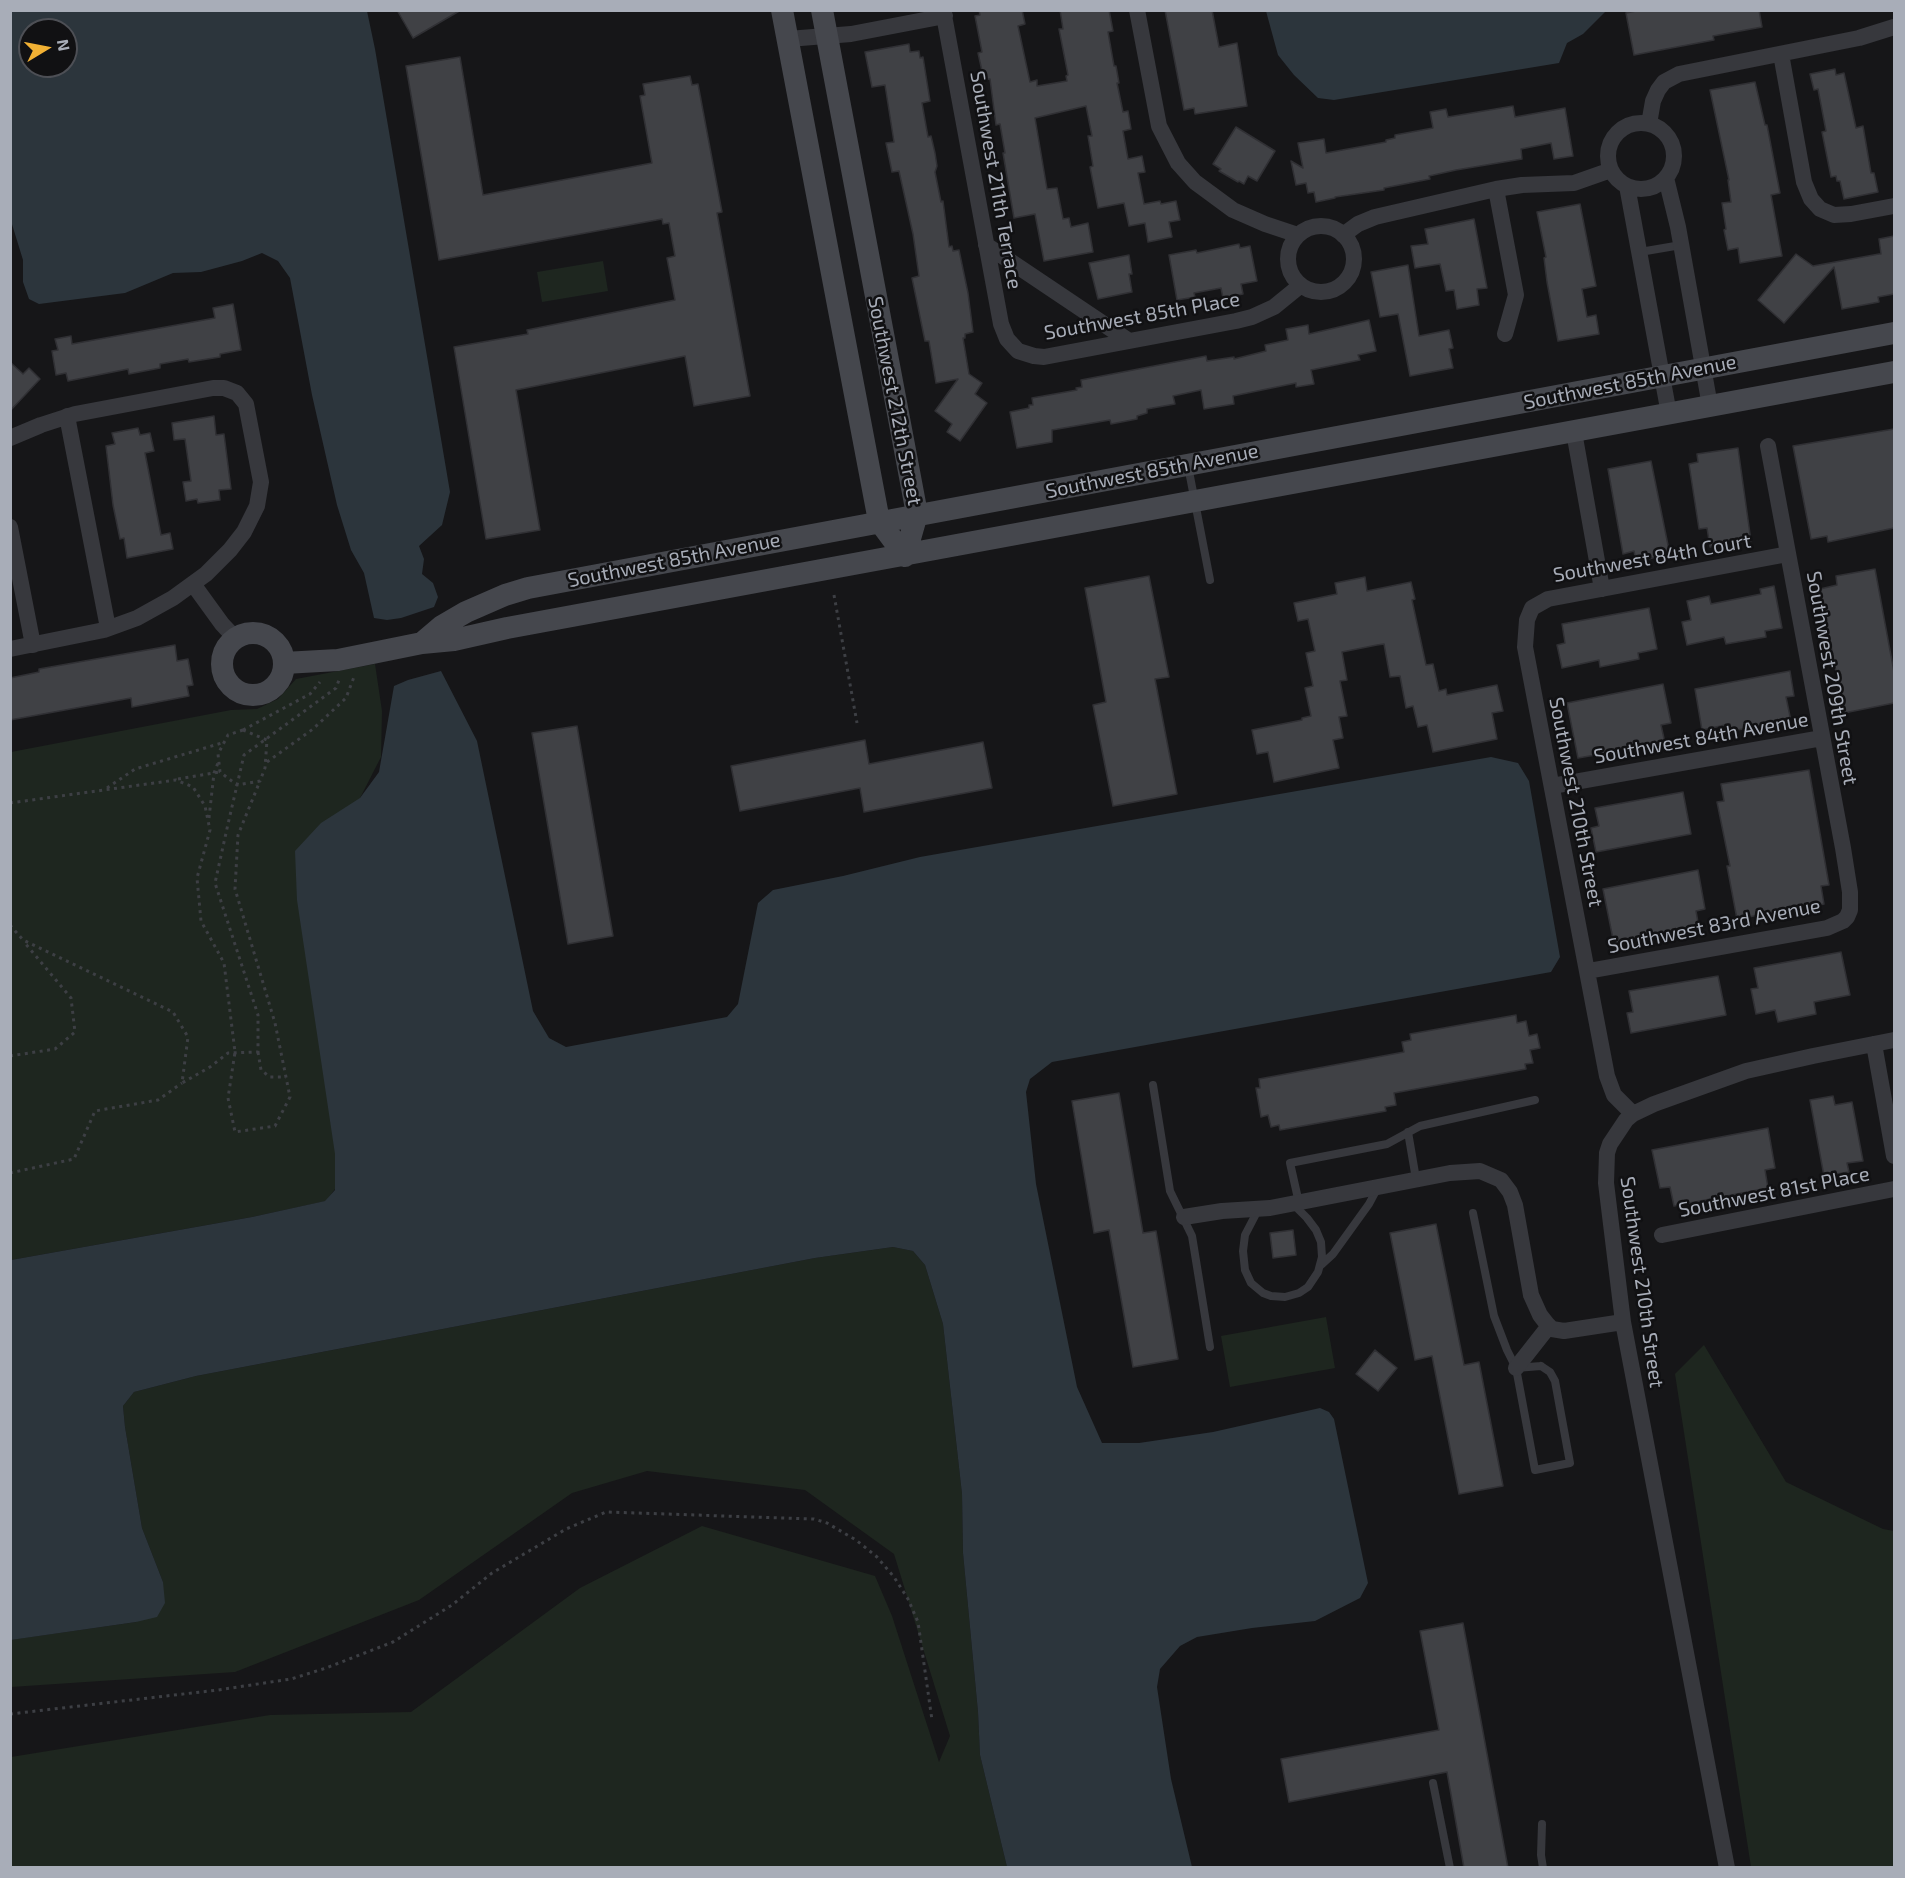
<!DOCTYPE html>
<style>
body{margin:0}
#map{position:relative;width:1905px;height:1878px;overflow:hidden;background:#161618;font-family:"Exo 2",sans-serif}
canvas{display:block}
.frame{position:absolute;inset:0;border:12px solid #a8adb8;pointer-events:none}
.north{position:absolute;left:18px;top:18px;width:60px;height:60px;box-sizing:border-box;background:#111113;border:2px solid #4d4f55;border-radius:50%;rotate:80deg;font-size:16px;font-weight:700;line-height:24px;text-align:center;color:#a8adb8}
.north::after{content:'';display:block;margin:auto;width:21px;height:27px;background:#f2b134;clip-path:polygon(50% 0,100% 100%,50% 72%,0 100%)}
</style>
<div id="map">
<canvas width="1905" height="1878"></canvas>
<div class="frame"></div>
<div class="north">N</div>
</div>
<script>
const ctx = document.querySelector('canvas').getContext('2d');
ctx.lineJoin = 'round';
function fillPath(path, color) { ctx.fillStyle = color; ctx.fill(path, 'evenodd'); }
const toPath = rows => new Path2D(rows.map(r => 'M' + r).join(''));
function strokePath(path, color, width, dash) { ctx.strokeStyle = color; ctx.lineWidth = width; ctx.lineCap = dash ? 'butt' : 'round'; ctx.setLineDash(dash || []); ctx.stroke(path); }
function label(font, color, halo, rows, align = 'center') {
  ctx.font = font + ' "Exo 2",sans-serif'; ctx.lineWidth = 5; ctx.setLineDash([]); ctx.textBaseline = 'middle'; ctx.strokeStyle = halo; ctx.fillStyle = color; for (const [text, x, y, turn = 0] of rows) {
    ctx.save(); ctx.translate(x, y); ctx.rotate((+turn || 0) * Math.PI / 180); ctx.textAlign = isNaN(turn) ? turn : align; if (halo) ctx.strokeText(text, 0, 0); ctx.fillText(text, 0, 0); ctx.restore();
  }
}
fillPath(toPath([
 [603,261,608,291,542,302,537,272],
 [375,664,382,711,381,757,360,798,335,1154,335,1189,326,1201,252,1217,11,1260,11,752,231,710,257,709,278,699,296,679],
 [893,1247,913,1251,925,1265,943,1324,962,1494,963,1553,978,1712,980,1755,1007,1867,11,1867,11,1757,270,1715,411,1712,580,1588,702,1526,875,1576,892,1616,939,1762,950,1736,894,1554,805,1490,647,1471,572,1493,419,1600,235,1672,11,1687,10,1640,136,1622,163,1582,142,1528,125,1427,123,1406,134,1392,196,1376,815,1258],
 [1326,1317,1335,1368,1230,1387,1221,1336],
 [1704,1345,1786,1482,1883,1529,1894,1531,1894,1867,1751,1867,1675,1374]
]), '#1e261f');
fillPath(toPath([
 [10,11,367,11,375,49,450,492,442,525,419,546,424,559,422,574,433,583,438,597,434,607,401,618,387,620,374,618,364,573,351,550,337,505,312,395,290,278,278,261,262,253,242,261,201,272,173,273,125,293,39,304,29,299,23,282,23,260,11,221],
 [30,30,66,30,66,66,30,66],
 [1266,11,1267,10,1606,11,1583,34,1567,43,1559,63,1334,100,1318,98,1294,75,1278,55],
 [441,671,477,741,533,1011,549,1038,566,1047,727,1017,738,1004,758,903,773,890,843,876,920,857,1491,757,1518,763,1529,781,1560,957,1551,972,1052,1062,1030,1079,1026,1092,1036,1184,1077,1387,1102,1443,1139,1443,1213,1432,1320,1408,1329,1412,1334,1419,1368,1583,1360,1598,1315,1621,1252,1628,1197,1637,1180,1646,1160,1669,1157,1687,1171,1779,1192,1867,1007,1867,980,1755,978,1712,963,1553,962,1494,943,1324,925,1265,913,1251,893,1247,815,1258,196,1376,134,1392,123,1406,125,1427,142,1528,163,1582,165,1603,157,1617,136,1622,11,1640,11,1260,252,1217,325,1201,335,1190,335,1154,297,900,295,851,321,823,360,798,379,772,394,686,408,680]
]), '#2c353c');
const building = toPath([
 [397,10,461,10,413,38,397,10],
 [979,10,1022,10,1025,24,1018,26,1030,82,1037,80,1037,86,1067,81,1066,76,1068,75,1059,29,1063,29,1060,10,1109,10,1113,31,1108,32,1114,66,1116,66,1119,83,1117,83,1123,112,1128,111,1131,129,1123,131,1128,159,1142,156,1145,172,1138,173,1144,204,1160,201,1161,204,1176,201,1180,220,1169,222,1172,237,1148,242,1145,223,1129,226,1124,203,1098,208,1090,167,1093,166,1088,136,1092,136,1086,106,1035,118,1047,189,1057,188,1063,219,1069,218,1071,227,1088,223,1093,252,1044,261,1035,214,1014,218,1003,153,1005,153,1000,124,996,125,990,79,984,80,978,53,982,52,975,16,980,15,979,10],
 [1165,10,1212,10,1219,47,1237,43,1247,106,1195,114,1194,108,1184,110,1165,10],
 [1641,10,1759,10,1762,27,1713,36,1714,40,1634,55,1626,13,1641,10],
 [909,44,910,52,919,51,920,58,923,57,930,101,922,103,928,137,931,136,935,153,937,166,935,172,941,202,943,201,949,247,952,246,953,251,959,250,968,293,973,332,965,334,965,338,963,338,969,374,982,383,975,394,987,403,960,441,947,432,952,424,935,411,958,379,936,383,929,341,925,341,912,278,919,276,913,234,899,171,892,172,886,143,894,142,885,85,872,87,865,52,909,44],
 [460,57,483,195,652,163,640,96,645,95,643,84,690,76,692,85,698,84,722,212,717,213,750,396,694,406,685,356,516,390,540,530,486,539,454,347,528,334,527,330,675,300,667,258,675,256,669,223,663,224,662,219,439,260,406,66,460,57],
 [1835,69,1836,75,1844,73,1856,128,1863,126,1871,173,1874,173,1878,192,1844,199,1840,181,1837,181,1836,176,1831,177,1822,132,1826,131,1818,89,1814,90,1810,74,1835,69],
 [1755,82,1765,125,1767,125,1780,193,1771,195,1782,256,1740,263,1738,248,1728,250,1724,230,1726,229,1722,203,1731,202,1728,180,1729,180,1710,90,1755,82],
 [1513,106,1515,117,1565,108,1573,156,1554,159,1551,143,1521,149,1522,159,1456,170,1429,176,1430,179,1384,188,1384,190,1335,197,1335,198,1316,202,1314,192,1308,193,1306,183,1296,185,1291,161,1303,168,1298,143,1324,139,1326,153,1386,142,1386,140,1395,138,1395,135,1433,128,1430,112,1446,109,1448,117,1513,106],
 [1236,127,1275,151,1257,181,1248,176,1244,184,1239,181,1238,182,1219,171,1221,169,1213,164,1236,127],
 [1580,204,1596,286,1582,289,1587,317,1596,315,1599,334,1558,341,1547,282,1544,258,1546,257,1537,212,1580,204],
 [1474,219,1487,288,1477,289,1479,305,1457,309,1454,290,1446,291,1440,264,1415,268,1411,246,1428,244,1425,229,1474,219],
 [1894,236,1894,294,1878,297,1879,302,1842,309,1834,267,1784,323,1758,300,1796,254,1813,266,1879,254,1881,254,1879,239,1894,236],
 [1239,244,1240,248,1250,246,1257,281,1241,284,1243,294,1223,298,1221,288,1194,293,1195,297,1177,300,1169,255,1196,250,1197,253,1239,244],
 [1129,255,1132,274,1129,274,1132,292,1098,299,1089,263,1129,255],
 [1408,265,1419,336,1449,330,1453,348,1449,349,1453,368,1410,376,1398,314,1380,317,1371,272,1408,265],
 [233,304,241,350,220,354,220,357,189,362,188,359,160,364,160,368,129,374,128,369,68,381,66,373,56,375,52,351,58,350,55,339,71,336,72,344,215,318,213,308,233,304],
 [1369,320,1376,351,1358,355,1360,360,1311,370,1314,384,1296,387,1296,383,1233,396,1234,404,1204,409,1201,390,1173,396,1175,404,1147,409,1147,413,1137,416,1137,419,1111,424,1110,420,1052,430,1052,442,1017,448,1010,412,1029,408,1029,405,1033,405,1032,398,1077,390,1076,388,1082,387,1081,380,1206,356,1207,361,1234,357,1234,359,1266,351,1265,345,1288,340,1286,329,1308,325,1309,334,1369,320],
 [10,362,23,374,29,368,40,379,10,411,10,362],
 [214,416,216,435,224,434,231,489,219,490,220,500,198,503,197,499,186,501,183,482,191,481,185,439,174,440,172,423,214,416],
 [138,428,140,435,150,433,154,451,145,453,161,535,170,533,173,549,127,558,124,538,120,539,113,505,106,446,115,444,112,433,138,428],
 [1894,429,1894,528,1828,542,1827,536,1811,539,1793,446,1894,429],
 [1738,448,1751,541,1710,547,1707,528,1699,529,1689,464,1698,462,1697,454,1738,448],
 [1651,461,1670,555,1636,561,1634,551,1623,554,1608,469,1651,461],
 [1875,569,1894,672,1894,703,1844,713,1820,589,1837,585,1836,576,1875,569],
 [1149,576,1169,677,1155,679,1177,794,1113,806,1093,705,1106,702,1085,588,1149,576],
 [1365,577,1367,591,1411,582,1415,599,1412,600,1426,665,1433,664,1439,691,1446,689,1447,695,1497,685,1503,711,1492,713,1497,739,1433,752,1427,725,1418,727,1413,706,1406,708,1400,676,1390,677,1384,644,1377,645,1342,652,1347,680,1340,681,1347,716,1339,717,1343,738,1333,740,1339,768,1274,782,1268,752,1257,754,1252,730,1302,720,1302,718,1311,716,1305,688,1313,686,1306,653,1315,651,1308,619,1298,621,1294,603,1337,594,1335,583,1365,577],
 [1774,586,1782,628,1765,631,1766,637,1726,644,1724,637,1687,645,1682,622,1691,620,1687,601,1709,596,1711,604,1761,594,1760,589,1774,586],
 [1649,608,1657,649,1638,653,1639,659,1600,667,1599,660,1562,668,1557,645,1565,643,1562,624,1649,608],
 [175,645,177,661,188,659,193,685,187,686,189,696,132,707,131,698,10,720,10,678,39,672,39,669,175,645],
 [1790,671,1794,696,1786,697,1791,721,1731,731,1730,724,1702,730,1695,689,1790,671],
 [1663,684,1671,723,1661,725,1665,743,1578,758,1567,703,1663,684],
 [577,726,613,936,568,944,532,733,577,726],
 [865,740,869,764,983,742,992,788,864,812,860,788,740,811,731,766,865,740],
 [1809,770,1829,885,1821,886,1824,904,1787,912,1766,916,1765,914,1737,919,1727,866,1730,866,1717,802,1724,801,1721,784,1809,770],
 [1683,792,1691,834,1596,852,1591,828,1599,826,1595,808,1683,792],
 [1698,870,1705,909,1696,911,1699,928,1614,944,1603,889,1698,870],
 [1841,952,1850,995,1814,1002,1816,1014,1778,1022,1775,1010,1756,1014,1751,989,1758,988,1754,968,1841,952],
 [1718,976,1726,1015,1631,1033,1627,1013,1633,1012,1629,991,1718,976],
 [1516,1015,1517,1023,1526,1021,1529,1036,1537,1034,1540,1048,1530,1050,1533,1063,1525,1064,1526,1069,1394,1093,1396,1105,1385,1107,1386,1111,1280,1130,1279,1125,1271,1127,1268,1115,1261,1117,1256,1088,1260,1088,1259,1079,1404,1052,1402,1042,1411,1040,1410,1034,1516,1015],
 [1119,1093,1143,1233,1156,1231,1178,1359,1133,1367,1109,1230,1094,1233,1072,1101,1119,1093],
 [1833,1096,1835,1105,1852,1102,1863,1161,1847,1163,1849,1172,1824,1176,1810,1100,1833,1096],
 [1768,1128,1775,1168,1765,1170,1768,1188,1674,1206,1670,1187,1660,1188,1652,1150,1768,1128],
 [1436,1224,1464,1365,1479,1362,1503,1486,1459,1494,1432,1356,1415,1360,1390,1233,1436,1224],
 [1293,1230,1296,1255,1273,1258,1270,1233,1293,1230],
 [1375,1350,1397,1368,1378,1391,1356,1374,1375,1350],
 [1463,1623,1508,1868,1464,1868,1447,1772,1289,1802,1281,1759,1439,1730,1420,1631,1463,1623]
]);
fillPath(building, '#404145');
strokePath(building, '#303034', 1.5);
strokePath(toPath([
 [834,595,857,723],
 [243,730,267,740,265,768,260,781,237,785,220,772,218,754,228,735,243,730],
 [243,730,310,694,320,682],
 [267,762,313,729,346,698,354,677],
 [178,779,220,772],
 [107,788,135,769,225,742],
 [10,803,176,780,193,787,205,806,210,830,197,878,201,921,224,963,235,1052,228,1098,235,1132,275,1126,290,1097,275,1023,235,889,238,835,260,781],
 [209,818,214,773,218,763],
 [10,925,23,940,173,1012,188,1037,182,1083,210,1067,228,1053,258,1052,258,1015,215,883,228,824,244,755,336,688,339,680],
 [258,1052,261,1070,270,1077,286,1077],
 [10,1056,55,1049,75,1032,71,998,24,942],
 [10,1173,74,1159,95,1111,158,1100,182,1083],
 [10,1714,218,1690,291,1679,326,1668,393,1642,452,1605,492,1573,566,1529,606,1512,814,1519,827,1523,856,1540,877,1557,894,1577,908,1599,918,1622,932,1720]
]), '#3d3f44', 3, [3, 4.5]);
strokePath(toPath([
 [1640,252,1681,245],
 [1188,466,1210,580],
 [1153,1085,1170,1191,1192,1236,1210,1347],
 [1408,1132,1416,1179],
 [1299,1203,1290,1163,1387,1144,1420,1126,1535,1100],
 [1258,1210,1245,1235,1243,1251,1245,1270,1251,1283,1263,1293,1271,1296,1285,1297,1299,1293,1308,1287,1318,1272,1322,1257,1321,1242,1316,1230,1307,1218,1293,1204],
 [1473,1213,1494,1316,1507,1350,1516,1368],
 [1321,1265,1333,1254,1369,1204,1378,1187],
 [1541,1366,1550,1372,1555,1381,1570,1463,1535,1470,1516,1368,1541,1366],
 [1433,1783,1450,1868],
 [1542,1824,1541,1855,1543,1868]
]), '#37383d', 8);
strokePath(toPath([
 [943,10,1001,324,1007,339,1018,351,1034,356,1044,357,1236,321,1252,317,1274,307,1301,285],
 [1137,10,1159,126,1178,163,1195,182,1233,210,1265,224,1298,235],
 [788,39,851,34,945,16],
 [1781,54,1804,182,1811,199,1820,209,1834,215,1851,214,1894,206],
 '1608 156a33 33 0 1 1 66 0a33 33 0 1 1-66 0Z',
 [1649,124,1653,101,1658,90,1664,82,1679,74,1859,38,1894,27],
 [1666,178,1678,227,1710,406],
 [1627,186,1669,414],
 [1496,189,1516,295,1505,334],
 '1288 259a33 33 0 1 1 66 0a33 33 0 1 1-66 0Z',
 [1343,235,1358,224,1375,217,1496,189,1522,185,1574,183,1611,170],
 [986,245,1129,341],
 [67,416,108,628],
 [1574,432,1602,589],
 [10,438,41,425,75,414,213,388,224,388,237,393,246,404,261,482,257,506,244,532,230,550,206,574,173,598,137,618,104,630,10,649],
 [10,527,33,645],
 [193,584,222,624,236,639],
 [1552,786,1822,738],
 [1588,971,1827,928,1843,921,1847,917,1850,910,1850,892,1843,848,1768,446],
 [1874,1044,1894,1156],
 [1633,1114,1614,1095,1607,1076,1525,647,1527,620,1532,608,1548,599,1788,554],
 [1184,1217,1222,1211,1270,1208,1450,1173,1480,1171,1501,1180,1510,1192,1515,1205,1531,1295,1540,1315,1547,1324,1552,1329,1564,1331,1623,1322],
 [1662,1235,1894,1189],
 [1516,1368,1549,1326],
 [1727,1868,1623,1322,1606,1183,1607,1153,1610,1144,1626,1120,1633,1114,1654,1104,1746,1071,1813,1056,1894,1040]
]), '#37383d', 16);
strokePath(toPath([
 [782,10,879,521,905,556],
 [822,10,917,514,905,556],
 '222 664a31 31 0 1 1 62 0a31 31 0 1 1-62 0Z',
 [422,643,442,626,466,612,505,595,528,588,1894,333],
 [284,663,338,660,422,643,454,640,507,628,1894,372]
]), '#45474d', 22);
label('20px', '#a8adb8', '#111113', [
 ["Southwest 211th Terrace",996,180,80],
 ["Southwest 85th Place",1142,316,-10],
 ["Southwest 85th Avenue",1630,382,-11],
 ["Southwest 212th Street",895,401,79],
 ["Southwest 85th Avenue",1152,471,-11],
 ["Southwest 84th Court",1652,558,-10],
 ["Southwest 85th Avenue",674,560,-11],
 ["Southwest 209th Street",1832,678,80],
 ["Southwest 84th Avenue",1701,738,-10],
 ["Southwest 210th Street",1576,802,79],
 ["Southwest 83rd Avenue",1714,926,-11],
 ["Southwest 81st Place",1774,1192,-11],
 ["Southwest 210th Street",1642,1282,82]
]);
</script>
